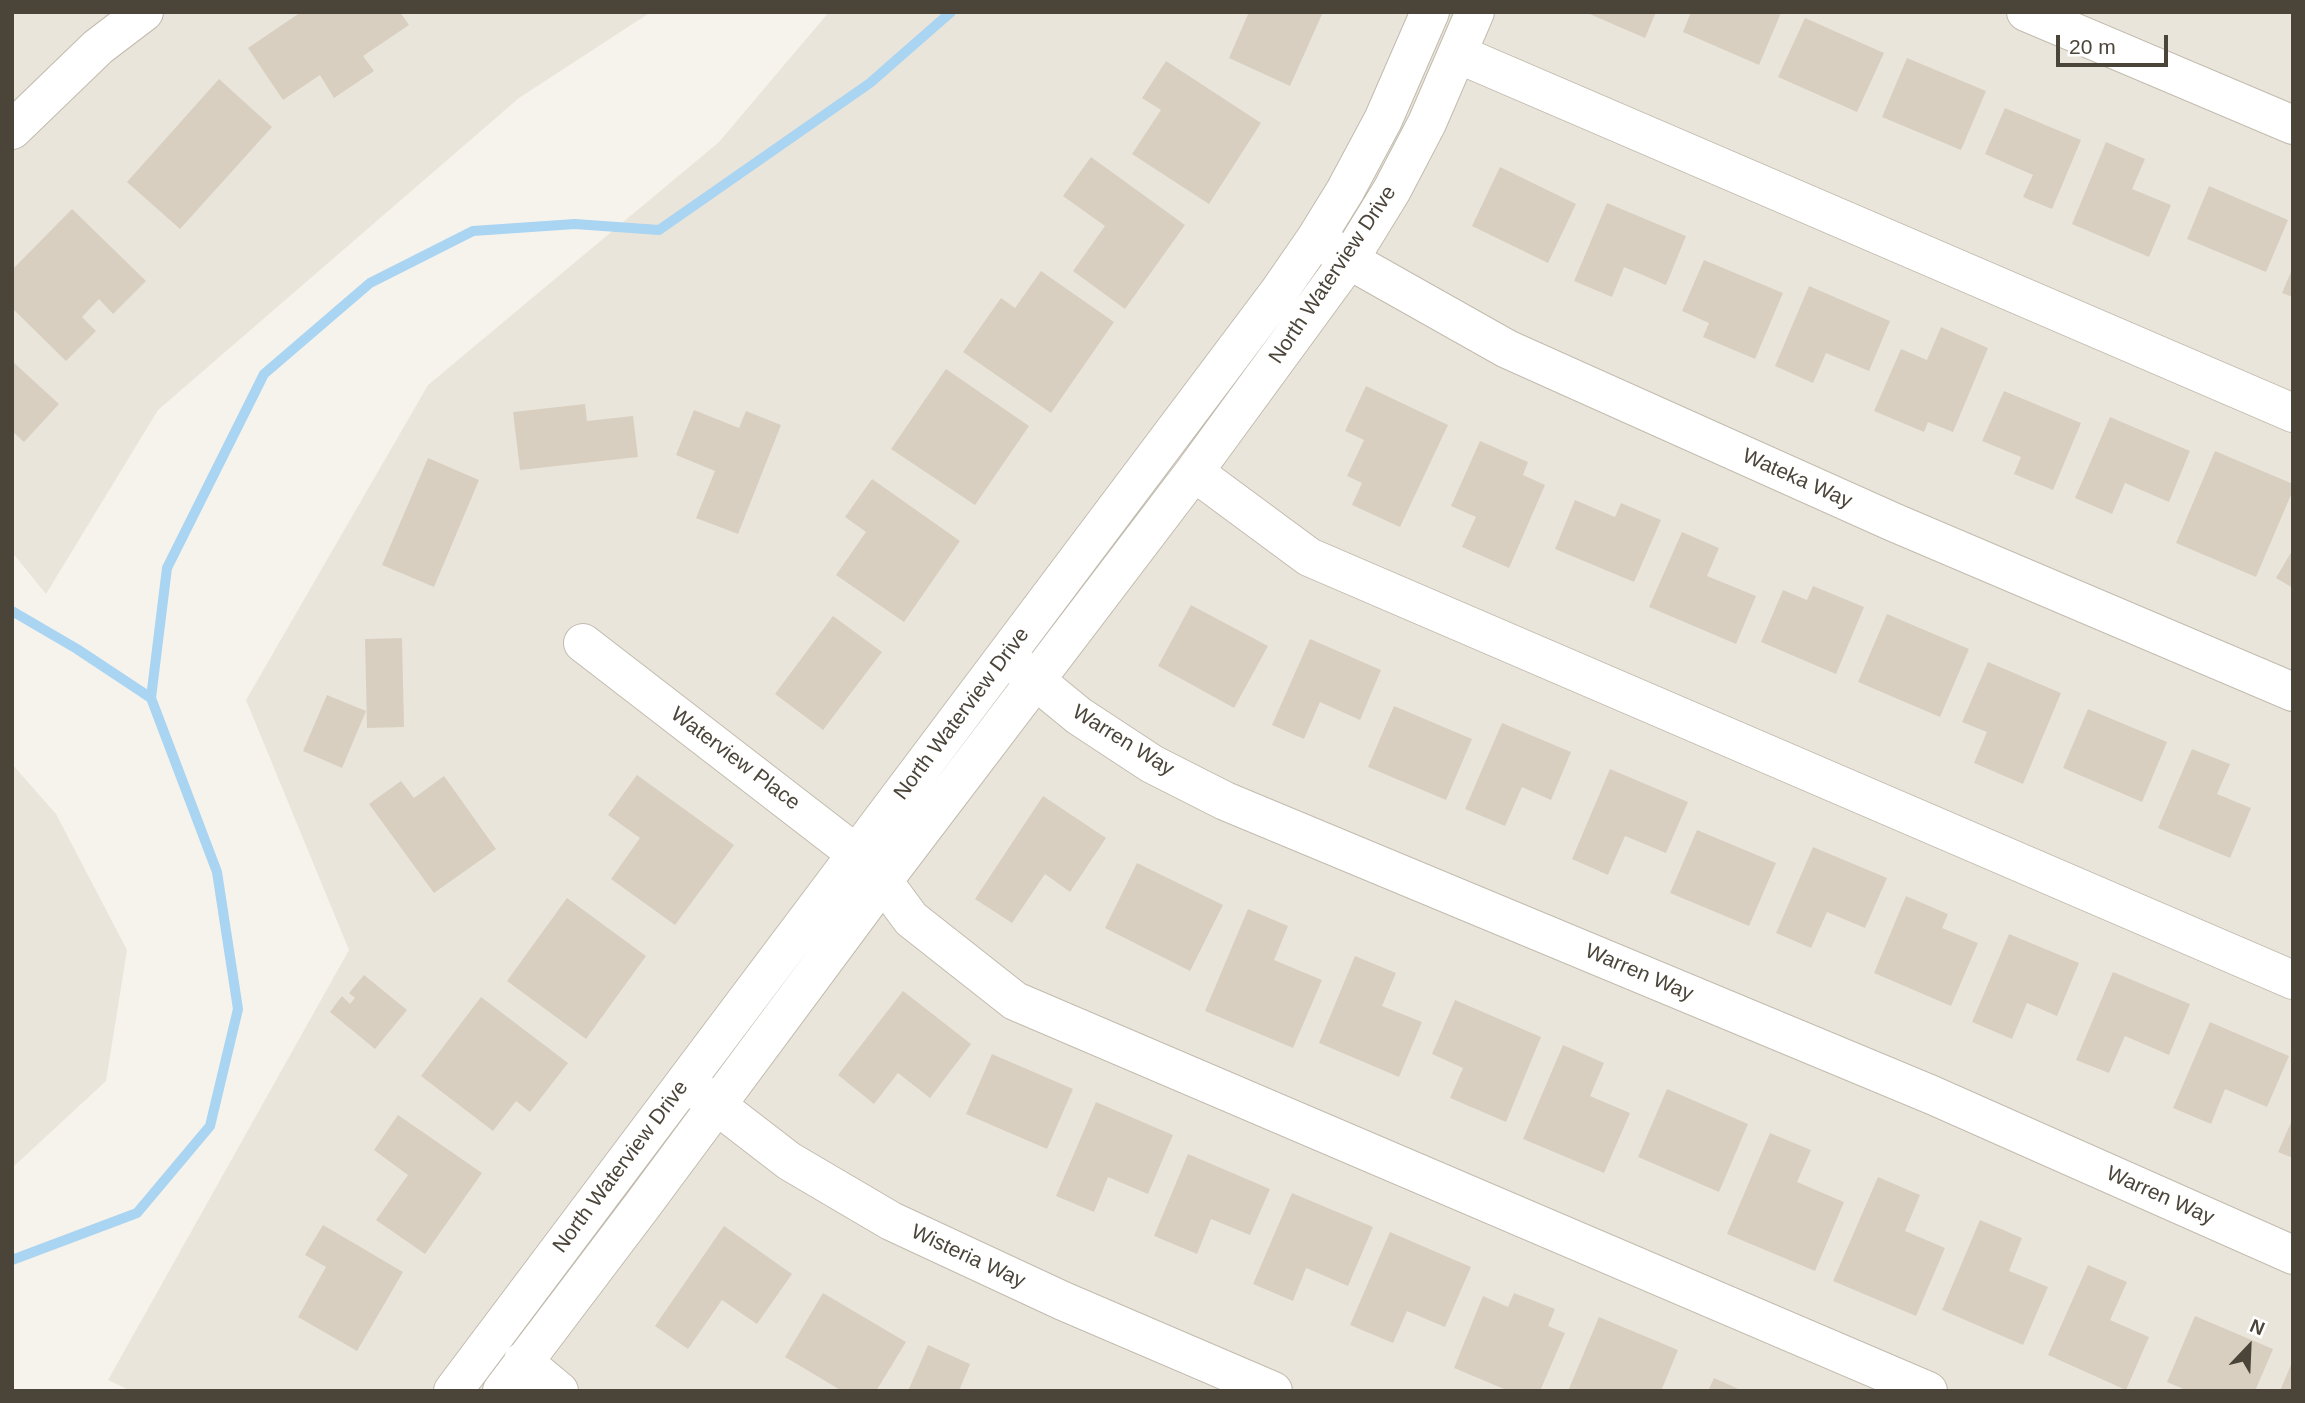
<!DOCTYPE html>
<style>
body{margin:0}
#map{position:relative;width:2305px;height:1403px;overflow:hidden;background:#f6f3ec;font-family:Arial,sans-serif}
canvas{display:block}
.frame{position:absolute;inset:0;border:14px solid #4b4439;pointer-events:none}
.north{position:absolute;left:2214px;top:1312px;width:70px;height:70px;-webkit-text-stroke:5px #fff;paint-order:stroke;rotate:23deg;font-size:19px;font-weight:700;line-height:28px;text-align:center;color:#4b4439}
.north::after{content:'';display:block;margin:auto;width:24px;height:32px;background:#4b4439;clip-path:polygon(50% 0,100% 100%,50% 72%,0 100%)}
.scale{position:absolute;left:2056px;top:35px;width:112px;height:32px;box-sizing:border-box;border:4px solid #4b4439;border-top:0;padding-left:9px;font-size:21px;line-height:24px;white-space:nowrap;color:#4b4439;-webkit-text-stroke:5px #fff;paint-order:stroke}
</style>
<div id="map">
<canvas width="2305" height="1403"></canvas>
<div class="frame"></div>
<div class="north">N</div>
<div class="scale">20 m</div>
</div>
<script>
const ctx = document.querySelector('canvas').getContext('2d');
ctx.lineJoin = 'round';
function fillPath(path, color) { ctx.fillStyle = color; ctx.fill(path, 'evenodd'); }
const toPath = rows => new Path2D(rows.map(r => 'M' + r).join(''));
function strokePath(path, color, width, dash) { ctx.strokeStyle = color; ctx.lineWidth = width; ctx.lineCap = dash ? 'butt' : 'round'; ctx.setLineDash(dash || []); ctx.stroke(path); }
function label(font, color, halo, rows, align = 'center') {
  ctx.font = font + ' Arial,sans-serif'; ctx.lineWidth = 5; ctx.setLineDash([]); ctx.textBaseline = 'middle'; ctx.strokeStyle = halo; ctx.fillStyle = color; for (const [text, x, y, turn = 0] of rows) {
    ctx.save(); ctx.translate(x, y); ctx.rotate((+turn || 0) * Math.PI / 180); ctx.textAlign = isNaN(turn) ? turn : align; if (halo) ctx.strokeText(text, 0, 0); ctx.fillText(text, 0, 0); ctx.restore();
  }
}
fillPath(toPath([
 [12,12,651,12,519,98,158,410,46,594,12,552],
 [829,12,2293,12,2293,1391,131,1391,108,1380,349,950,246,700,428,385,719,142],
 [12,764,56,814,127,950,106,1081,12,1168]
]), '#eae5da');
strokePath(toPath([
 [12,611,77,649,151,698],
 [12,1260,137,1213,210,1126,238,1009,217,872,151,698,167,568,264,374,370,283,473,231,575,224,659,230,870,83,951,12]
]), '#a9d4f2', 10);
fillPath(toPath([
 [301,12,400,12,409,25,363,56,374,71,334,98,320,75,283,100,248,48],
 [1249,12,1323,12,1290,86,1229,58],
 [1585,12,1656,12,1645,38],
 [1691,12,1779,12,1781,13,1759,65,1683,32],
 [1805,18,1884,53,1857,112,1778,77],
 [1907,58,1986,91,1961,150,1882,117],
 [1166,61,1261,123,1209,204,1132,154,1161,110,1142,98],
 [219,79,272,127,180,229,127,182],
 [2005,108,2081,140,2052,209,2023,197,2033,175,1985,154],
 [2106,142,2145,159,2132,189,2171,205,2149,257,2072,224],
 [1091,157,1185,225,1125,309,1073,271,1105,226,1063,196],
 [1500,167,1576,204,1548,263,1472,226],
 [2209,186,2288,220,2266,272,2187,239],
 [1607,203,1686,236,1666,285,1624,267,1612,297,1574,281],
 [72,209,146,281,113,314,99,299,82,317,96,331,66,361,12,308,12,270],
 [1704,260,1783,293,1755,359,1703,337,1709,323,1682,311],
 [2293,267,2293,297,2282,293],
 [1041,271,1114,322,1051,413,963,352,1001,298,1015,308],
 [1809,286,1890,321,1869,371,1826,353,1813,383,1775,366],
 [1941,327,1988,348,1953,432,1928,422,1924,432,1874,411,1901,349,1927,360],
 [12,361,59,404,24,442,12,431],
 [946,369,1029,426,975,505,891,449],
 [1366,386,1448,425,1400,527,1352,505,1362,483,1347,476,1364,440,1345,431],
 [2004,391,2081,423,2053,490,2014,474,2021,457,1982,441],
 [585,404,587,421,633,416,638,457,520,470,513,412],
 [694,410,739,428,746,411,781,425,738,534,696,518,715,471,676,455],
 [2110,417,2190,451,2169,502,2125,483,2112,514,2075,498],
 [1480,441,1528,462,1523,475,1545,485,1509,568,1462,547,1476,517,1451,506],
 [2215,451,2293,484,2293,490,2256,577,2176,543],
 [428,458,479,480,434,587,382,565],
 [872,479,960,541,904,622,836,575,866,532,845,517],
 [1575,500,1615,517,1621,503,1661,520,1634,582,1555,549],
 [1682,532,1719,548,1707,576,1756,596,1736,644,1649,607],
 [2293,549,2293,588,2276,578],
 [1813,586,1864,607,1836,674,1761,642,1783,590,1807,600],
 [1191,605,1268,646,1234,708,1158,666],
 [1887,614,1969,649,1940,717,1858,682],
 [833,616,882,652,823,730,775,694],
 [402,638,404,727,367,728,365,639],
 [1310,639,1381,670,1360,720,1320,702,1304,739,1272,725],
 [1988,662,2061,693,2023,784,1974,763,1987,732,1962,722],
 [327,695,366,711,342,768,303,751],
 [1394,706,1472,739,1446,800,1368,767],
 [2088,709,2167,742,2142,802,2063,768],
 [1502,723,1571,752,1551,800,1522,787,1505,826,1465,809],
 [2192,749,2230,764,2217,794,2251,808,2230,858,2158,828],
 [1610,769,1688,802,1666,853,1625,836,1608,875,1572,859],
 [637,775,734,845,675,925,611,879,640,838,608,815],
 [444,776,496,849,434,893,369,804,401,781,414,798],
 [1043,796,1106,838,1070,892,1045,874,1012,923,975,899],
 [1697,830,1776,863,1749,926,1670,893],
 [1813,847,1887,878,1865,928,1827,912,1811,948,1776,933],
 [1137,863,1223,905,1190,971,1105,928],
 [1906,896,1948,914,1942,928,1978,943,1951,1006,1874,973],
 [567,898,646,956,586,1039,507,981],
 [1248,909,1288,926,1274,960,1322,980,1293,1048,1205,1011],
 [2009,934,2079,963,2057,1016,2027,1003,2012,1039,1972,1022],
 [1355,956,1396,973,1382,1006,1422,1022,1399,1077,1319,1043],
 [2113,972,2190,1004,2169,1055,2125,1036,2109,1073,2076,1060],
 [364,975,407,1010,375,1049,330,1012,342,996,350,1004,355,998,349,993],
 [903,991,971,1044,930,1098,898,1073,874,1104,838,1075],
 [481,997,568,1063,530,1112,516,1101,493,1131,421,1076],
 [1455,1000,1541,1037,1506,1122,1450,1098,1463,1068,1432,1054],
 [2210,1022,2289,1056,2267,1107,2225,1089,2211,1124,2173,1108],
 [1563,1045,1604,1063,1590,1096,1630,1113,1604,1173,1523,1139],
 [992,1054,1073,1089,1047,1149,966,1114],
 [1667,1089,1748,1124,1719,1192,1638,1157],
 [1096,1102,1173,1135,1148,1194,1108,1177,1094,1212,1056,1196],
 [398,1115,482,1173,425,1254,376,1220,408,1175,374,1150],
 [2293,1118,2293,1158,2278,1152],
 [1770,1133,1811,1150,1797,1182,1844,1202,1815,1271,1727,1234],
 [1188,1154,1270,1189,1250,1235,1211,1219,1197,1254,1154,1236],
 [1878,1177,1920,1195,1905,1231,1945,1248,1916,1316,1833,1281],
 [1292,1193,1373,1227,1348,1286,1306,1268,1293,1301,1253,1284],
 [1980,1220,2022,1238,2009,1271,2048,1287,2023,1345,1942,1310],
 [323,1225,403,1272,357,1351,298,1317,326,1267,305,1255],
 [724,1226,792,1274,757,1324,722,1300,688,1349,655,1326],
 [1390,1232,1471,1267,1445,1327,1407,1311,1393,1343,1350,1325],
 [2088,1265,2127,1282,2110,1320,2149,1337,2126,1390,2048,1355],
 [823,1293,906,1342,876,1391,842,1391,785,1357],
 [1514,1293,1555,1309,1548,1326,1565,1333,1540,1391,1509,1391,1454,1368,1483,1296,1508,1307],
 [2195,1316,2273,1349,2255,1391,2188,1391,2167,1382],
 [1599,1317,1678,1350,1661,1391,1568,1391],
 [928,1345,970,1364,959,1391,908,1391],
 [2293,1360,2293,1391,2280,1391],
 [1714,1378,1743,1391,1708,1391]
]), '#d8cfc1');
const minor = toPath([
 [2026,12,2293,125],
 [1458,54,2293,413],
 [12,130,98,47,144,12],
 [1327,245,1349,260,1507,349,1893,522,2293,692],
 [1194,472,1309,557,2293,980],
 [583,643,855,853,883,881,911,919,1015,1001,1928,1391],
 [1018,666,1079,716,1152,764,1225,801,1932,1095,2293,1255],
 [697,1090,789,1161,891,1221,1063,1301,1273,1391],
 [523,1361,559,1391],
 [453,1391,1278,293,1316,238,1345,191,1383,120,1430,12],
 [502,1391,642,1206,883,881,1194,472,1349,260,1392,190,1427,123,1475,12]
]);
strokePath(minor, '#c2bbae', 40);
strokePath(minor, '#fff', 38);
label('21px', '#4b4439', '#fff', [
 ["North Waterview Drive",1333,275,-56],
 ["Wateka Way",1797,479,24],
 ["North Waterview Drive",962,714,-53],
 ["Warren Way",1123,741,32],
 ["Waterview Place",735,759,37],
 ["Warren Way",1639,973,23],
 ["North Waterview Drive",621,1167,-53],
 ["Warren Way",2160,1196,24],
 ["Wisteria Way",968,1257,25]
]);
</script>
